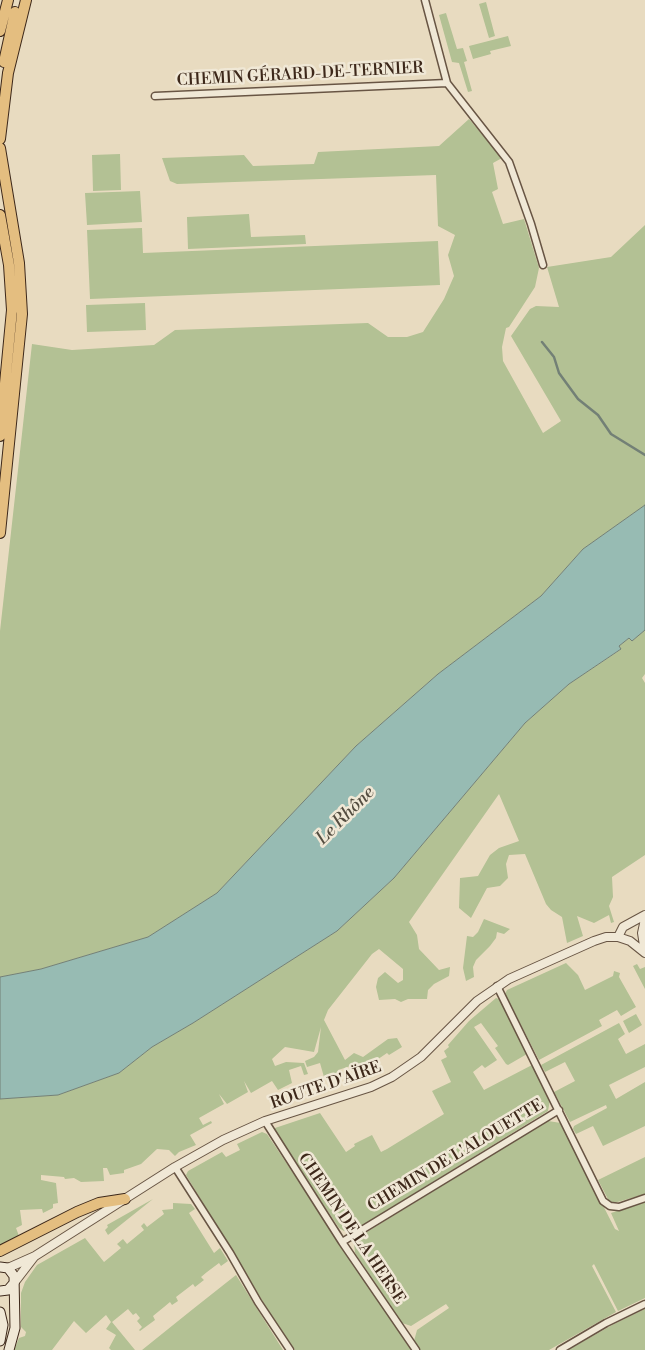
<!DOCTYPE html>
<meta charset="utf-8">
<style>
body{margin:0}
canvas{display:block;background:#e8dbc0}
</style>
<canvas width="645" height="1350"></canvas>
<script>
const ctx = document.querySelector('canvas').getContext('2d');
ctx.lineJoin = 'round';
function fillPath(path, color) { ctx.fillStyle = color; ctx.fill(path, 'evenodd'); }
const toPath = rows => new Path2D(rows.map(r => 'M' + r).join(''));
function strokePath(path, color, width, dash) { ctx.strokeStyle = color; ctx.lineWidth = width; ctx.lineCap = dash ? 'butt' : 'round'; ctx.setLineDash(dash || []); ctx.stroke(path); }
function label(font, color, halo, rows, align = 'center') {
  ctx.font = font + ' "Libre Bodoni",serif'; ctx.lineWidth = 5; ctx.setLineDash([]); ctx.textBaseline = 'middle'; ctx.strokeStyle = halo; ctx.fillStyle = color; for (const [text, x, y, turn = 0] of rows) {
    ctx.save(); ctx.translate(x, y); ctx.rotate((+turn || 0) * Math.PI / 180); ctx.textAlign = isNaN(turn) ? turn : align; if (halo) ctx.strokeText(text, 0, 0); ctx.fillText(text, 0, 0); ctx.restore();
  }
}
fillPath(toPath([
 [486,2,495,36,489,38,479,4],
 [446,13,457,49,463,48,467,61,464,62,472,91,468,92,459,63,452,62,439,15],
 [508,36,511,46,490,51,491,54,473,59,469,46],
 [469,119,502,158,493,163,498,189,492,192,503,224,524,219,539,268,535,287,509,327,506,328,502,347,503,361,543,433,561,421,511,336,530,309,536,306,559,307,547,267,611,257,645,225,645,505,583,549,541,596,438,674,356,746,217,893,148,937,41,969,0,977,0,631,32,344,72,350,154,345,175,330,368,323,388,337,407,337,423,332,444,299,454,276,448,255,455,235,438,226,436,175,177,184,170,181,162,158,244,155,253,166,314,164,318,152,439,146],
 [120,154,121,190,93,191,92,155],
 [140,191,142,222,87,225,85,193],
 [249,214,251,237,305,235,306,244,188,249,187,217],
 [142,228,143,253,438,241,440,285,90,299,87,230],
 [145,303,146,330,87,332,86,305],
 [645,630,645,674,642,678,645,683,645,855,612,877,613,897,609,906,614,922,611,923,609,915,594,923,577,916,583,936,567,943,562,917,551,910,546,904,525,854,509,855,506,864,508,878,500,886,487,888,471,918,459,908,460,878,478,876,490,855,499,848,519,841,499,794,409,922,417,935,419,949,439,970,450,967,449,976,434,984,428,990,427,999,408,999,401,1002,395,999,379,1000,376,987,378,978,385,972,398,983,403,980,403,969,379,949,372,954,328,1010,324,1020,345,1060,354,1053,363,1057,388,1039,397,1038,402,1047,389,1055,387,1053,365,1068,368,1078,362,1079,357,1064,338,1070,339,1081,332,1084,329,1076,324,1077,320,1063,307,1067,305,1061,314,1057,318,1052,321,1027,314,1052,285,1047,272,1059,275,1066,286,1062,304,1063,308,1074,304,1075,301,1066,289,1070,292,1083,278,1090,272,1081,251,1093,244,1081,248,1092,227,1104,219,1094,224,1104,199,1118,203,1125,211,1121,212,1123,190,1135,196,1145,179,1152,175,1156,169,1150,157,1149,141,1164,124,1170,124,1173,110,1175,107,1168,103,1168,104,1181,81,1182,74,1178,65,1179,64,1177,41,1175,41,1180,56,1183,58,1203,53,1204,53,1208,43,1213,42,1209,20,1210,22,1225,16,1228,19,1236,0,1245,0,1099,58,1095,119,1073,152,1047,193,1023,337,931,394,878,525,723,569,684,620,650,619,646,629,638,632,641],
 [484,919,510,929,504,934,497,932,496,938,490,946,476,960,473,967,474,977,466,981,463,968,467,936,473,937,478,932],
 [566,963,578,975,585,990,613,976,614,971,620,973,619,977,636,1007,621,1016,617,1010,599,1020,602,1026,539,1060,505,994,507,990],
 [637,964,640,969,645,967,645,989,633,966],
 [496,998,499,999,527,1054,508,1065,506,1064,495,1048,498,1046,481,1023,474,1027,497,1060,485,1068,482,1065,473,1072,484,1090,532,1065,550,1100,548,1111,353,1231,344,1231,339,1228,274,1131,275,1128,320,1113,346,1152,355,1146,354,1144,372,1135,381,1152,387,1149,444,1114,432,1091,451,1082,441,1060,447,1057,444,1051,449,1047,448,1045,469,1021],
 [636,1014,642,1025,629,1033,623,1021],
 [619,1023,625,1034,618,1039,626,1054,645,1044,645,1067,609,1085,616,1099,645,1082,645,1126,603,1146,593,1126,576,1134,573,1129,574,1126,607,1108,606,1105,570,1122,554,1092,575,1081,565,1062,545,1072,541,1065],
 [548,1121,561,1123,615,1229,619,1231,611,1213,645,1202,645,1298,618,1311,594,1264,592,1266,616,1312,549,1350,420,1350,414,1341,417,1330,449,1308,446,1304,411,1326,402,1323,355,1253,354,1243,357,1238],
 [262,1132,267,1134,411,1350,295,1350,268,1310,186,1175,188,1171,222,1152,226,1157,240,1150,237,1144],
 [645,1157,645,1194,614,1203,609,1201,598,1180],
 [153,1199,108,1235,105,1230,108,1227,107,1225],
 [173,1203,191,1204,195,1209,189,1213,214,1253,220,1248,228,1261,221,1266,219,1263,207,1272,201,1277,204,1280,195,1287,193,1284,176,1297,178,1301,172,1305,170,1302,164,1307,153,1316,155,1320,140,1331,139,1330,142,1327,137,1321,140,1318,136,1313,133,1315,128,1309,112,1322,135,1350,111,1350,109,1348,116,1335,106,1329,111,1322,106,1315,86,1333,74,1321,52,1350,14,1350,19,1338,25,1336,26,1332,21,1327,21,1293,25,1282,37,1265,85,1238,104,1262,121,1248,117,1244,123,1239,127,1244,144,1230,141,1226,144,1223,147,1227,164,1214,162,1210,173,1209],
 [236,1275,283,1350,142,1350,193,1309],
 [645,1309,645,1350,568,1350,614,1324]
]), '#b3c194');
const water = toPath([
 [645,505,645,630,632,641,629,638,619,646,621,649,569,684,525,723,394,878,337,931,193,1023,152,1047,119,1073,58,1095,0,1099,0,977,41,969,148,937,217,893,356,746,438,674,541,596,583,549,645,505]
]);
fillPath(water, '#97bbb3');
strokePath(water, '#738076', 1);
strokePath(toPath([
 [542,342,554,357,559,373,578,399,598,415,611,434,645,455]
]), '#738076', 2.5);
const minor = toPath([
 [447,83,509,162,531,224,543,265],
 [155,96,447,83,425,0],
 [497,986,603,1201,610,1206,619,1207,645,1198],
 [265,1121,342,1242,416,1350],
 [175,1167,230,1253,258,1302,290,1350],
 [342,1242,559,1110],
 [560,1350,606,1323,645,1304]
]);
const tertiary = toPath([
 [645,919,642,933,645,952],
 [618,937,623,927,645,915],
 [8,1268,35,1256,175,1167,223,1140,265,1121,371,1087,392,1077,421,1057,477,1001,509,979,594,941,606,937,618,937,630,941,645,953],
 [14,1283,34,1257]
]);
const secondary = toPath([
 [0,1267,8,1268,14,1276,15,1328,9,1350],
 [0,1291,8,1290,14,1283],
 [0,1312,3,1325,0,1341]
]);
const primary = toPath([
 [0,31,8,0],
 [4,62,15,12],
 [0,139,8,73,26,0],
 [0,148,19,263,22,314,0,533],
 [0,215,9,265,12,310,0,436],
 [0,1251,77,1212,99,1203,125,1199]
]);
strokePath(minor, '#685544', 9);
strokePath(tertiary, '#685544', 10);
strokePath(secondary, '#3d281a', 11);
strokePath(primary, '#3d281a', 12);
strokePath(minor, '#f0e8d6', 6);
strokePath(tertiary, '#f0e8d6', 8);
strokePath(secondary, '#f0e8d6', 9);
strokePath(primary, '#e4be80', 10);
label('16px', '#3d281a', '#f0e8d6', [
 ["CHEMIN GÉRARD-DE-TERNIER",300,75,-3],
 ["ROUTE D'AÏRE",326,1086,-19],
 ["CHEMIN DE L'ALOUETTE",456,1156,-31],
 ["CHEMIN DE LA HERSE",351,1229,56]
]);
label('italic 18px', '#544d40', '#f0e8d6', [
 ["Le Rhône",346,816,-45]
]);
</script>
